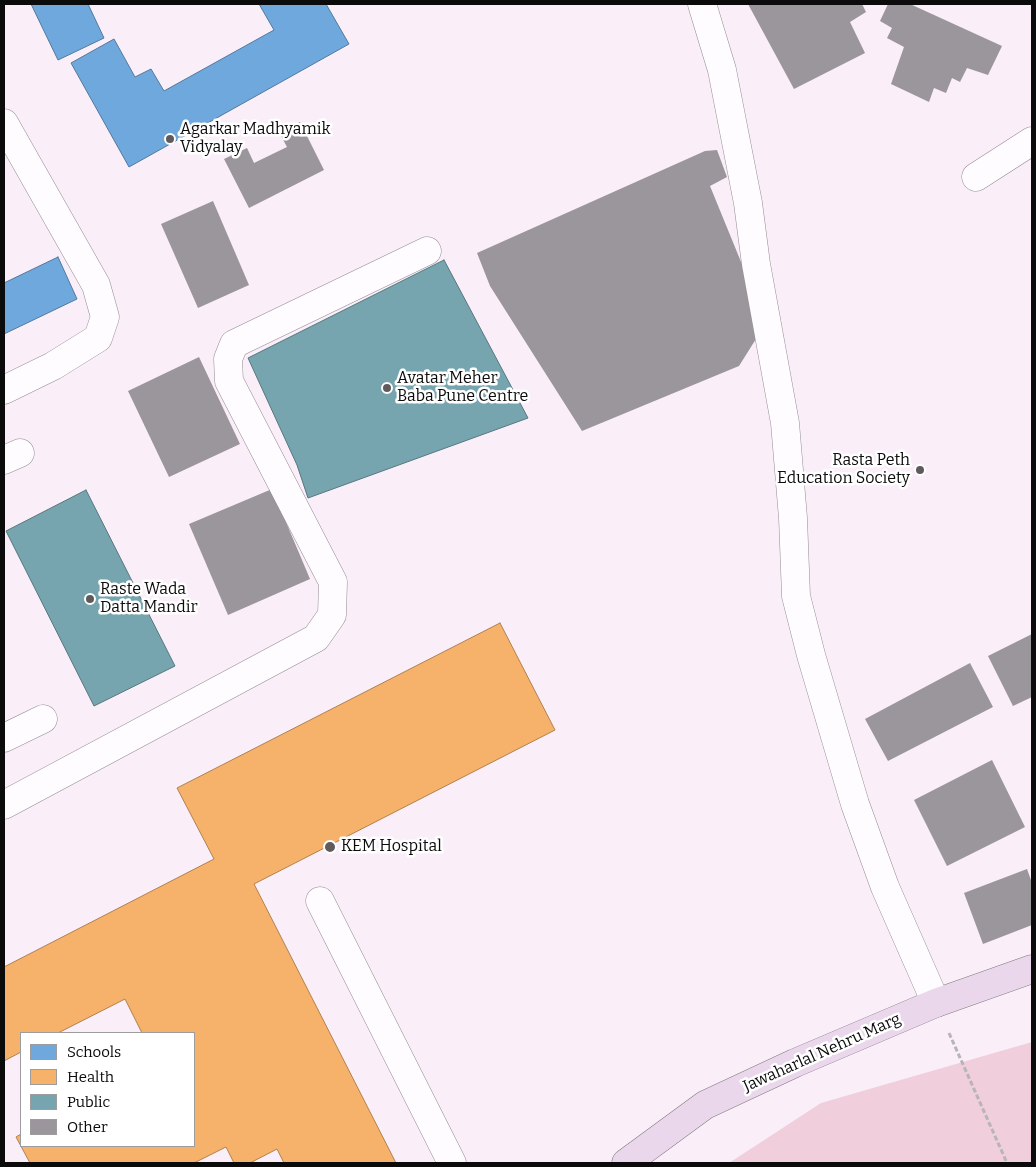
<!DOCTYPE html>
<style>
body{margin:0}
#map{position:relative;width:1036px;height:1167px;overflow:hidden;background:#faeef9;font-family:Bitter,serif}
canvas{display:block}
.frame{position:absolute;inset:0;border:5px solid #0b0b0b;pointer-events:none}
.legend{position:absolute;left:20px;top:1032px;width:175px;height:115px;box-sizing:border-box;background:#fff;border:1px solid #9d9d9d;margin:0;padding:6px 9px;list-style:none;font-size:15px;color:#0b0b0b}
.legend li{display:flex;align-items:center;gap:10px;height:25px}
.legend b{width:25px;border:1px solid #9d9d9d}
</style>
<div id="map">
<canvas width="1036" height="1167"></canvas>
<div class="frame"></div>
<ul class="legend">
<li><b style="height:14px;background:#6fa8dc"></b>Schools</li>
<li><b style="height:14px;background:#f6b26b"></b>Health</li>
<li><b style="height:14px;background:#76a5af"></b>Public</li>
<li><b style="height:14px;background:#9b959c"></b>Other</li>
</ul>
</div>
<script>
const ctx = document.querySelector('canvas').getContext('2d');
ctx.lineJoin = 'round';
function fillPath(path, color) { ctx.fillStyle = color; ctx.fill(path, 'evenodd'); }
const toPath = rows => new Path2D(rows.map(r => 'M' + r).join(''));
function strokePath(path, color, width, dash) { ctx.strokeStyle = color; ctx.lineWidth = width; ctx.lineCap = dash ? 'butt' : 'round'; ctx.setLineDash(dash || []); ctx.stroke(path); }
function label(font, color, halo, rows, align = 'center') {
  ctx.font = font + ' Bitter,serif'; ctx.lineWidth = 5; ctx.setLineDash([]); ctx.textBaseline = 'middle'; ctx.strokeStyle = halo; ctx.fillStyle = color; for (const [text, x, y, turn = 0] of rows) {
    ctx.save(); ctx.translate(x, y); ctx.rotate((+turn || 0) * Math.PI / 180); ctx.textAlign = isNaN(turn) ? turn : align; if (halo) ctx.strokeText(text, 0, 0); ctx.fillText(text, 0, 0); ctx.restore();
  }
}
fillPath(toPath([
 [1032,1042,1032,1163,729,1163,821,1103]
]), '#f1cedb');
const schools = toPath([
 [31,4,88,4,104,38,58,60,31,4],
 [259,4,326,4,349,44,129,167,71,63,114,39,135,77,151,69,164,91,274,30,259,4],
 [58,257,77,299,4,334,4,283,58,257]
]);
fillPath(schools, '#6fa8dc');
strokePath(schools, '#51799d', 1);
const health = toPath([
 [500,623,555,730,254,884,396,1163,284,1163,277,1149,250,1163,234,1163,226,1147,194,1163,30,1163,16,1137,21,1134,21,1146,194,1146,194,1033,142,1033,125,999,58,1033,21,1033,21,1052,4,1061,4,967,214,859,177,788,500,623]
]);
fillPath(health, '#f6b26b');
strokePath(health, '#b0804e', 1);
const public = toPath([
 [444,260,528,418,308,498,297,465,248,358,444,260],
 [86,490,175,666,94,706,6,531,86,490]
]);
fillPath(public, '#76a5af');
strokePath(public, '#56777e', 1);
fillPath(toPath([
 [748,4,862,4,866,12,850,22,865,53,794,89],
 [888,4,910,4,1002,46,988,75,967,68,960,82,952,78,946,93,934,88,929,102,891,84,904,47,887,38,892,28,880,21],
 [300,122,324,170,249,208,224,159,247,148,254,163,287,147,279,132],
 [717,150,727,177,710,186,766,323,739,366,582,431,490,286,477,253,705,151],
 [213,201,249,285,198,308,161,224],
 [199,357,240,444,169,477,128,391],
 [272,489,310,579,228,615,189,524],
 [1032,634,1032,697,1013,706,988,656],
 [970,663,993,707,888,761,865,719],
 [992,760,1025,827,947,866,914,800],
 [1027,869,1032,883,1032,925,983,944,964,893]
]), '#9b959c');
const minor = toPath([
 [702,4,722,70,748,203,756,264,785,423,793,518,796,596,811,655,855,804,885,887,936,1003],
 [4,123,96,285,105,317,98,338,53,366,4,390],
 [976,177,1032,141],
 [4,460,20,453],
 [4,738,43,719],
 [4,805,316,638,332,615,333,582,229,381,228,359,234,344,427,251],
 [320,901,452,1163]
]);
const major = toPath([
 [626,1163,705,1105,795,1063,936,1003,1032,969]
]);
strokePath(minor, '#938d92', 29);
strokePath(major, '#807a7f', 29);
strokePath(toPath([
 [949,1033,1007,1163]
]), '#b7b5b7', 3, [5, 2.5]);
strokePath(minor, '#fefcfe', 28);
strokePath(major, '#ebd7eb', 28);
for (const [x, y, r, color] of [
 [170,139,5,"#5f5a5e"],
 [387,388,5,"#5f5a5e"],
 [920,470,5,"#5f5a5e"],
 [90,599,5,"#5f5a5e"],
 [330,847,6,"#5f5a5e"]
]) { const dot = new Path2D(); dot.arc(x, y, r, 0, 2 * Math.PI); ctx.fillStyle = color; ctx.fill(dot); strokePath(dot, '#fff', 2); }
label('16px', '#0b0b0b', '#fff', [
 ["Agarkar Madhyamik",180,130],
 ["Vidyalay",180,148],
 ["Avatar Meher",397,379],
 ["Baba Pune Centre",397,397],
 ["Rasta Peth",910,461,"right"],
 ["Education Society",910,479,"right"],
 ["Raste Wada",100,590],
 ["Datta Mandir",100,608],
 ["KEM Hospital",341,847]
], 'left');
label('16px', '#0b0b0b', '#fff', [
 ["Jawaharlal Nehru Marg",822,1053,-24]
]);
</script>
